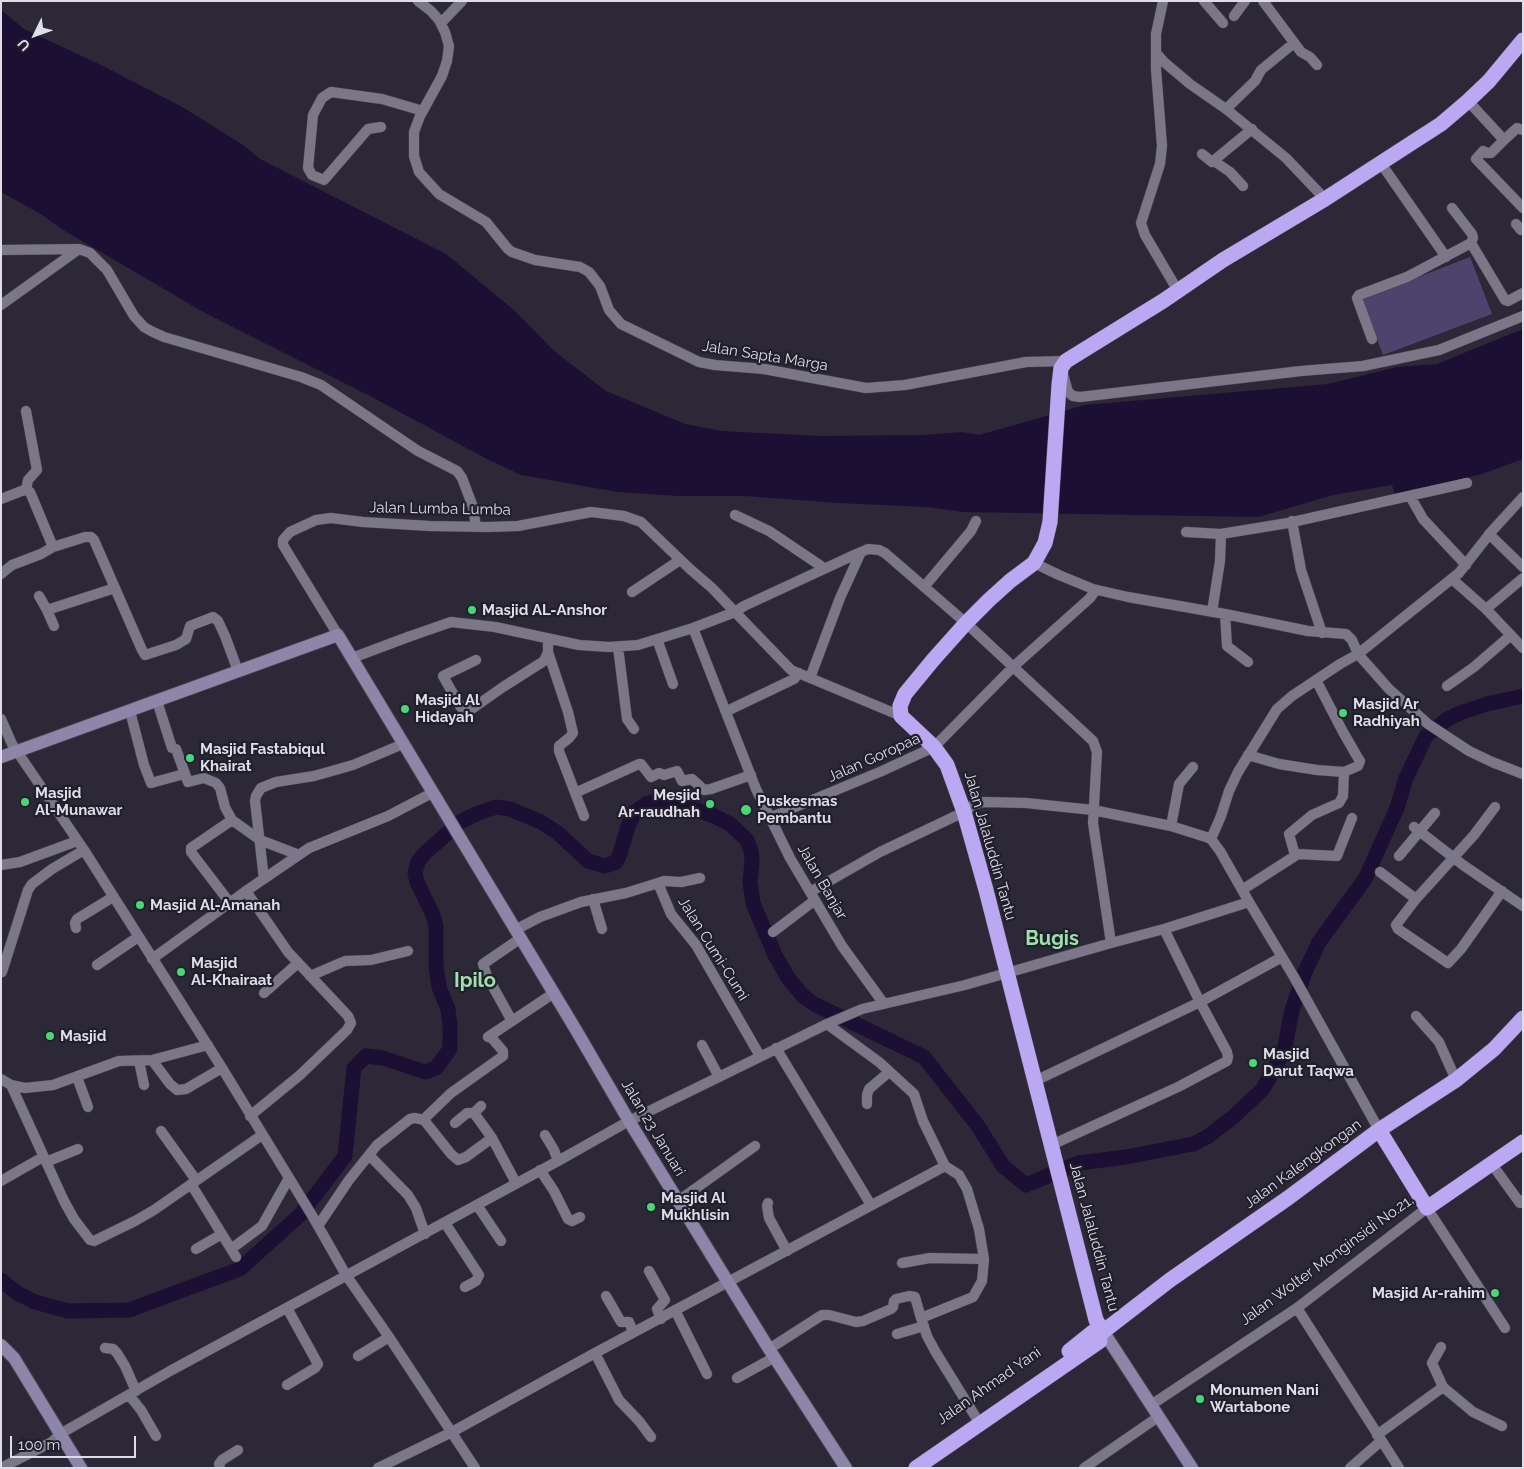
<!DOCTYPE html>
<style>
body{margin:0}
#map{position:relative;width:1524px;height:1469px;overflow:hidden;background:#2c2837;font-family:Raleway,sans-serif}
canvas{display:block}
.frame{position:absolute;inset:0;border:2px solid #dfdde7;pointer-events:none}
.north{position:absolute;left:10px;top:10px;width:50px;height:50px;-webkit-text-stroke:4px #221f2d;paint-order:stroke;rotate:228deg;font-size:14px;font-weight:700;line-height:20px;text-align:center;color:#dfdde7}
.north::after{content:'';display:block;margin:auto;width:18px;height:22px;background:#dfdde7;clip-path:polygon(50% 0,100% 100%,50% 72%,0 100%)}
.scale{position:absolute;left:10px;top:1436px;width:126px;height:22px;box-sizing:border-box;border:2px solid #dfdde7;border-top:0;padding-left:6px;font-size:15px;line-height:18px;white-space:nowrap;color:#dfdde7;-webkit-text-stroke:4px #221f2d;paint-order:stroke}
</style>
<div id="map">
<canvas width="1524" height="1469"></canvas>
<div class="frame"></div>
<div class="north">U</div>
<div class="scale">100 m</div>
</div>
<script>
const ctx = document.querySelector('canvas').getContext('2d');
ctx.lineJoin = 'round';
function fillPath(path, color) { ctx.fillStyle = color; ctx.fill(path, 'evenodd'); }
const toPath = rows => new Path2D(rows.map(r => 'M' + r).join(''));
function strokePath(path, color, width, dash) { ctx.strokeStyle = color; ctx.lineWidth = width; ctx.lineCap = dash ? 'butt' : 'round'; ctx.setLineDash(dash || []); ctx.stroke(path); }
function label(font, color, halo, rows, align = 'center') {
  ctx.font = font + ' Raleway,sans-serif'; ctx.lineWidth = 4.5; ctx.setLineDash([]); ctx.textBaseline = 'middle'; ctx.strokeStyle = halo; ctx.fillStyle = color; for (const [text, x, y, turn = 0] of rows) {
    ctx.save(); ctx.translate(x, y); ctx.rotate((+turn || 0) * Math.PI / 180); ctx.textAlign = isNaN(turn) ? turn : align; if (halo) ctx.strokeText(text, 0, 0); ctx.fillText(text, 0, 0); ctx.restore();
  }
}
fillPath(toPath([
 [1470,257,1492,314,1383,355,1362,299]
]), '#4e436c');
fillPath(toPath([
 [1,10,24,29,105,67,184,108,243,145,260,159,446,254,514,310,554,351,606,391,685,424,722,431,819,436,923,435,962,432,979,435,1085,405,1328,384,1397,367,1437,364,1523,329,1523,459,1482,474,1406,492,1395,495,1392,485,1333,495,1259,517,963,512,927,507,838,503,745,496,679,496,618,492,521,475,487,459,370,396,205,313,65,231,39,213,1,192]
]), '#1c0f34');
strokePath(toPath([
 [1,1280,17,1293,35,1302,68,1311,129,1310,240,1269,301,1214,345,1156,354,1068,366,1056,383,1058,425,1072,436,1068,450,1049,450,1026,448,1009,439,987,436,966,436,926,433,915,417,882,415,873,418,862,424,854,460,822,476,814,496,807,510,809,541,822,558,833,588,861,605,866,616,862,620,854,628,826,635,812,646,804,653,802,671,802,712,815,730,824,747,840,751,851,752,862,750,882,753,903,775,955,788,978,803,996,814,1004,924,1057,978,1126,1003,1166,1026,1185,1079,1163,1126,1157,1193,1144,1207,1137,1232,1118,1263,1089,1284,1051,1292,1010,1305,972,1319,942,1365,879,1397,808,1406,778,1426,736,1446,720,1460,713,1487,704,1523,696]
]), '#1c0f34', 15);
const street = toPath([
 [418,1,431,11,439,20,445,32,449,46,447,61,442,76,420,116,414,132,414,156,419,172,439,194,486,222,508,249,512,252,535,260,580,267,589,272,600,286,609,310,621,324,699,362,715,365,764,369,866,388,905,385,1026,362,1066,361],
 [1163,1,1156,34,1156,53,1164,62,1190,84,1226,109,1286,158,1325,199],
 [1204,1,1223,23],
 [1263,1,1301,52,1310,57,1317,65],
 [1234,16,1245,1],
 [441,23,462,1],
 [1156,53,1156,69,1162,146,1160,164,1141,223,1145,235,1178,291],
 [1468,101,1504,140,1517,128,1523,130],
 [1226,109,1255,81,1261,70,1294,43],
 [381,127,368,129,324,180,312,175,308,168,313,115,322,98,331,92,382,99,423,111],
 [1504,140,1491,153,1487,153,1483,151,1476,159,1523,208],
 [1202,154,1212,162,1252,129],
 [1214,161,1230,172,1243,186],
 [1380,162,1446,257],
 [1452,208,1472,234,1473,238,1471,243,1505,300,1508,301,1523,293],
 [1516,224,1521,230,1523,228],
 [1,250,79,249,90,253,107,270,134,316,144,327,151,331,164,337,301,377,321,385,418,451,457,471,462,478,473,507,476,527],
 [1,305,79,249],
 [1372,339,1357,298,1359,295,1407,277,1471,243],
 [1063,374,1068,392,1073,396,1080,397,1301,371,1363,366,1439,350,1523,316],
 [26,490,28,480,37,470,26,411],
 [1410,496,1423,519,1466,565],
 [1,499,24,490,30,492,53,547,85,537,91,537,94,540,142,650,145,655,176,645,186,639,190,626,213,617,218,621,225,636,238,671],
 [735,515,769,531,824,568],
 [1292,521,1301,570,1322,633],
 [1186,532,1221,534,1288,523,1467,483],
 [1489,534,1523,567],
 [1034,563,1059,575,1093,589,1128,597,1225,614,1308,631,1346,634,1352,640,1358,654,1389,689,1428,724,1469,751,1492,762,1523,774],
 [1,574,12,565,41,554,53,547],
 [1452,579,1486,609,1523,648],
 [924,587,971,531,976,521],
 [632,592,680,560],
 [39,596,47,610,115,588],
 [1486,609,1523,578],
 [47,610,54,626],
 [1212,612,1220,561,1221,534],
 [1225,614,1227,646,1248,662],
 [693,628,756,789,790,858,842,946,884,1004],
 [338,635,283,545,283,540,290,532,316,520,331,518,363,522,430,526,488,527,518,526,591,512,624,516,641,522,690,569,712,588,735,612,744,606,852,556,868,549,879,550,885,553,966,623,1093,741,1097,752,1093,823,1111,943],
 [657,639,673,684],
 [618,647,627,719,634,729],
 [548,652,568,712,573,733,569,738,559,746,559,751,584,816],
 [352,658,408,637,451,622,495,627,579,645,609,647,638,645,693,628,735,612,791,670,901,716],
 [476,660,443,676,460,706,466,713,503,687,544,661,548,652,548,640],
 [810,678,840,598,861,552],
 [1447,686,1474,667,1511,635],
 [157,701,172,748,176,749,188,782,204,778,216,783,220,788,225,807,232,820,260,840,299,855],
 [130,711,144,765,151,783,184,774],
 [727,711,794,679,799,673],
 [1,719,12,744,84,850,222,1068,313,1217,346,1275,389,1337,475,1468],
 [1248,755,1279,764,1317,770,1344,772,1358,766,1360,761,1358,758,1343,732,1316,680],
 [575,793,639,764,641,764,651,777,659,773,664,775,677,771,682,781,692,779,704,790,711,789,751,775],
 [1495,807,1474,835,1416,899,1396,925,1398,929,1448,963,1461,949,1502,891],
 [769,818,882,771,934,747,1013,667,1090,598,1095,591,1093,589],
 [1171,826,1179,784,1193,767],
 [1414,827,1463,865,1523,906],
 [1211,839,1221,816,1229,791,1238,772,1277,709,1292,696,1340,664,1358,654,1459,573,1491,532,1523,497],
 [1295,855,1289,834,1312,815,1339,803,1343,796,1344,772],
 [1399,856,1435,813],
 [1,865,20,862,77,841],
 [1380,872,1416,899],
 [264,879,255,801,256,796,261,788,276,782,314,776,353,765,403,744],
 [658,883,664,881,681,882,700,878],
 [1242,890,1298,854,1337,856,1352,818],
 [246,891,288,952,348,1016,351,1023,347,1030,300,1075,250,1116],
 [810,892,880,852,964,812,973,805,984,802,1026,803,1093,810,1171,826,1206,837,1211,839,1220,851,1249,902,1294,977,1379,1130],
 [593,899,602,929],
 [230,903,191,852,191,848,232,820],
 [76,928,75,923,77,919,113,897],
 [515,930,540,917,581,902,626,893,658,883,671,914,696,945,760,1056],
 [773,932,815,900],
 [152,959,246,891,309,848,388,816,432,793],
 [97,965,138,937],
 [2,972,28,890,32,884,52,869,84,850],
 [310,976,345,961,371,960,408,951],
 [264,993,298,963],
 [1416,1016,1439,1042,1456,1080],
 [512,1021,487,976,483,964,521,938],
 [827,1024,879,1062,914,1094,923,1121,945,1166],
 [488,1037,554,993],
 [702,1045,719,1077],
 [776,1048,871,1205],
 [152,1060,170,1084,177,1090,186,1089,222,1068],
 [139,1061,144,1085],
 [77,1077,88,1107],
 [1,1079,11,1085,64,1201,74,1219,90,1240,94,1241,135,1221,154,1210,262,1135],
 [1035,1081,1200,1002,1282,957],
 [11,1085,25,1088,53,1085,119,1061,152,1060,208,1045],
 [867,1104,867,1095,869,1089,889,1072],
 [481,1106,474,1113,492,1138,516,1183],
 [423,1120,451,1093,503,1056,503,1051,490,1036],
 [455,1123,467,1113,474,1113],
 [161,1131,196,1180],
 [545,1135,554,1150,558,1161],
 [1058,1142,1178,1087,1227,1061,1228,1057,1227,1052,1200,1002,1164,929],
 [369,1155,408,1195,416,1208,425,1234],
 [46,1162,78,1149],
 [1491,1163,1520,1203,1523,1200],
 [540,1170,554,1191,568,1219,572,1221,580,1217],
 [1,1181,43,1157],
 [191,1184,236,1257],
 [678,1201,755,1146],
 [768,1203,767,1206,769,1218,787,1251],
 [477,1205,501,1241],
 [445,1223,479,1275,476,1281,465,1287],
 [318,1226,349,1180,377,1145,410,1119,415,1118,424,1120,451,1154,458,1160,466,1157,492,1138],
 [196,1249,222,1234],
 [231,1249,262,1226,289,1178],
 [902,1263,930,1258,984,1259],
 [649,1271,665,1300,657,1309,661,1319],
 [606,1296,621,1322,629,1322,633,1332],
 [287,1308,318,1364,315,1368,287,1385],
 [1297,1308,1399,1468],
 [675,1310,707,1374],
 [897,1334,924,1326],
 [1441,1347,1432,1363,1443,1387,1473,1412,1502,1426],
 [105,1348,113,1349,117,1353,125,1366,136,1391],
 [769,1349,822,1315,829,1315,856,1322,863,1321,891,1309,893,1307,894,1301,896,1299,909,1296,915,1297,921,1318],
 [595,1353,619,1400,639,1421,651,1437],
 [358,1356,389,1337],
 [737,1378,775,1357],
 [129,1395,141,1410,156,1436],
 [1151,1405,1297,1308,1427,1208,1505,1328],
 [1377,1435,1443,1387],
 [1,1468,44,1446,52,1442,60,1434,170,1371,558,1161,629,1121,827,1024,862,1009,965,985,1111,943,1164,929,1249,902],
 [220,1468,219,1464,222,1460,238,1450],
 [378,1468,452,1432,595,1353,945,1166,959,1175,967,1189,979,1229,984,1259,982,1281,973,1297,921,1318,927,1336,935,1351,980,1424],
 [1084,1468,1158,1417],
 [1350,1468,1381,1441]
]);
const secondary = toPath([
 [1,757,338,635,576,1030,629,1121,769,1349,846,1468],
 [1103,1331,1192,1468],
 [1,1345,14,1358,81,1468]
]);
const highway = toPath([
 [1379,1130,1427,1208,1523,1142],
 [1103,1331,1096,1320,986,890,964,812,947,765,934,747,901,716,900,706,905,694,933,660,966,623,989,600,1010,581,1034,563,1045,543,1050,522,1059,385,1061,368,1066,361,1163,301,1223,260,1325,199,1441,124,1468,101,1489,81,1523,40],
 [1069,1351,1094,1331,1100,1334],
 [916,1468,1100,1341,1100,1334,1170,1280,1288,1198,1379,1130,1456,1080,1494,1049,1523,1018]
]);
strokePath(street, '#494652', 11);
strokePath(secondary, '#494652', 14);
strokePath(highway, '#494652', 16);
strokePath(street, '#7b7789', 10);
strokePath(secondary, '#8e86a8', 12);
strokePath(highway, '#bba8f2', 15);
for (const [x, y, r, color] of [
 [472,610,5,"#4ad677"],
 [405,709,5,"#4ad677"],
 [1343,713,5,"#4ad677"],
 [190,758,5,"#4ad677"],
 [25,802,5,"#4ad677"],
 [710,804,5,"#4ad677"],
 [746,810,6,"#4ad677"],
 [140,905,5,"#4ad677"],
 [181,972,5,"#4ad677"],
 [50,1036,5,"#4ad677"],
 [1253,1063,5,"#4ad677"],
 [651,1207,5,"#4ad677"],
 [1495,1293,5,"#4ad677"],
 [1200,1399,5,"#4ad677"]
]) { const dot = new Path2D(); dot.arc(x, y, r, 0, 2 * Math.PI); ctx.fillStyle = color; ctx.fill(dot); strokePath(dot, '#221f2d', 2); }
label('15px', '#dfdde7', '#221f2d', [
 ["Jalan Sapta Marga",765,356,9],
 ["Jalan Lumba Lumba",440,509,1],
 ["Jalan Goropaa",874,758,-24],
 ["Jalan Jalaluddin Tantu",990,846,74],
 ["Jalan Banjar",822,882,60],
 ["Jalan Cumi-Cumi",713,949,58],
 ["Jalan 23 Januari",653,1128,59],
 ["Jalan Kalengkongan",1303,1164,-36],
 ["Jalan Jalaluddin Tantu",1094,1237,75],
 ["Jalan Wolter Monginsidi No.21,",1327,1260,-36],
 ["Jalan Ahmad Yani",989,1386,-35]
]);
label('bold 15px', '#dfdde7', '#221f2d', [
 ["Masjid AL-Anshor",482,610],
 ["Masjid Al",415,700],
 ["Hidayah",415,717],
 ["Masjid Ar",1353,704],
 ["Radhiyah",1353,721],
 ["Masjid Fastabiqul",200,749],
 ["Khairat",200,766],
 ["Masjid",35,793],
 ["Al-Munawar",35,810],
 ["Mesjid",700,795,"right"],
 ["Ar-raudhah",700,812,"right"],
 ["Puskesmas",757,801],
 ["Pembantu",757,818],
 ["Masjid Al-Amanah",150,905],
 ["Masjid",191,963],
 ["Al-Khairaat",191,980],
 ["Masjid",60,1036],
 ["Masjid",1263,1054],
 ["Darut Taqwa",1263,1071],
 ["Masjid Al",661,1198],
 ["Mukhlisin",661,1215],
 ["Masjid Ar-rahim",1485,1293,"right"],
 ["Monumen Nani",1210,1390],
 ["Wartabone",1210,1407]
], 'left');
label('bold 20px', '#9ee1ac', '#221f2d', [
 ["Bugis",1052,939],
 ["Ipilo",475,981]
]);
</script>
